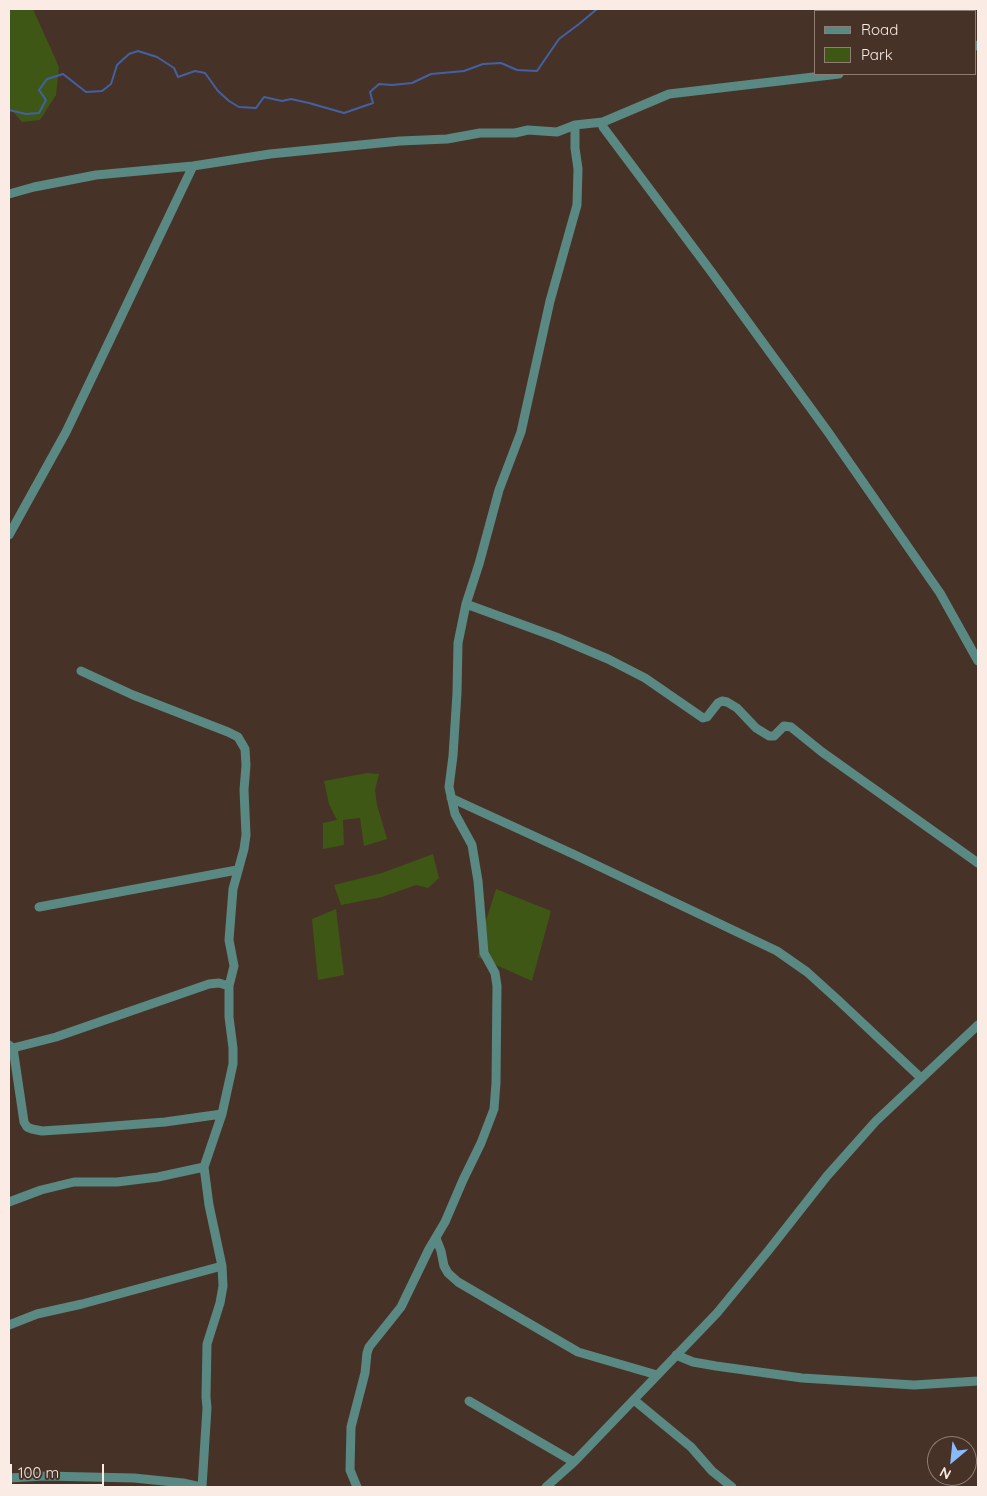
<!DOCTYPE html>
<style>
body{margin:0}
#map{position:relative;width:987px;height:1496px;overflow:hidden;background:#473227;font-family:Quicksand,sans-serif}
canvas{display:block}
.frame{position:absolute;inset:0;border:10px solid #faece5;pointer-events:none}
.legend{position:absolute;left:814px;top:10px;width:162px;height:65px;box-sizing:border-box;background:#473227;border:1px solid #8f7c73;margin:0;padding:6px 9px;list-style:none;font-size:15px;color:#faece5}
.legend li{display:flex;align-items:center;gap:10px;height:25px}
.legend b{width:25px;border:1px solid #8f7c73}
.north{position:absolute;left:927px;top:1436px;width:50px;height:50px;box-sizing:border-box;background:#473227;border:1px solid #8f7c73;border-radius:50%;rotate:208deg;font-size:14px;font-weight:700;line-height:20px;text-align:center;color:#faece5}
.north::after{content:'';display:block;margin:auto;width:18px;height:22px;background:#88bafc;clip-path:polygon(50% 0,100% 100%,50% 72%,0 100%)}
.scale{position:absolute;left:10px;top:1464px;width:94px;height:22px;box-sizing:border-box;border:2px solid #faece5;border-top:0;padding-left:6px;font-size:15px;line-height:18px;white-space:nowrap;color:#faece5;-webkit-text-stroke:4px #473227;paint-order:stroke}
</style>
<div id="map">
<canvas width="987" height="1496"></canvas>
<div class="frame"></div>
<ul class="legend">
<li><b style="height:6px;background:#5a8882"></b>Road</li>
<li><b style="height:14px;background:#3e5715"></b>Park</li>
</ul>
<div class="north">N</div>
<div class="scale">100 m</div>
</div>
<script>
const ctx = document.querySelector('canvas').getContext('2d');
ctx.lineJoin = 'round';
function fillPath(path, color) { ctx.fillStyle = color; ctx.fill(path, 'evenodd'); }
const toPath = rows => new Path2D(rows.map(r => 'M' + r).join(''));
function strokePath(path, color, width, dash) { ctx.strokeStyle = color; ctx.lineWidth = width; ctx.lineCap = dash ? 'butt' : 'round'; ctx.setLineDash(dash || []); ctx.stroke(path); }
fillPath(toPath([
 [9,9,33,9,59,67,56,95,40,120,22,122,9,107],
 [367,773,379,774,375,790,377,805,387,839,364,846,360,818,343,820,344,845,323,849,323,823,337,820,329,804,324,781],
 [433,854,439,878,428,888,416,885,382,897,341,905,334,885,382,873],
 [496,889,551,911,532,981,478,957,483,930],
 [336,909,344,975,318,980,312,919]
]), '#3e5715');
strokePath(toPath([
 [9,110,26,114,39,113,46,100,39,90,47,79,63,74,86,92,102,91,111,84,117,65,129,54,138,51,157,57,174,68,178,77,195,71,205,73,218,91,229,101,239,107,256,108,264,97,282,101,291,99,309,103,344,113,373,103,370,92,379,84,392,85,412,83,431,74,464,71,483,64,501,63,517,70,537,71,559,39,579,24,597,9]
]), '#4261a5', 2);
strokePath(toPath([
 [976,46,978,45],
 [603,122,603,127,710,270,828,432,940,593,978,661],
 [9,194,34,187,96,175,193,166,270,154,400,141,447,139,480,133,515,133,528,130,557,132,575,125,603,122,669,94,839,74],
 [9,535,66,432,193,166],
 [466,604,556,637,608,659,645,678,703,718,707,717,718,703,722,701,727,702,737,708,756,728,769,736,774,736,784,726,791,727,822,752,978,863],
 [81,671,133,695,228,732,238,737,245,749,246,765,244,790,246,835,244,849,233,889,229,940,234,966,229,986,229,1017,233,1048,233,1064,222,1114,204,1167,209,1205,222,1266,223,1286,220,1303,207,1344,206,1397,207,1408,202,1487],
 [451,798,573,854,777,951,807,972,838,1000,921,1078],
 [39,907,237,870],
 [9,1045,13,1048,56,1037,209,984,219,983,229,986],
 [13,1048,24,1122,27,1127,32,1129,42,1131,89,1128,165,1122,222,1114],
 [9,1202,41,1190,74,1182,117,1182,158,1177,204,1167],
 [436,1238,441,1251,444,1266,448,1273,458,1282,578,1352,657,1375],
 [9,1325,37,1314,82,1304,222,1266],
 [676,1355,693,1362,716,1366,802,1378,914,1385,978,1381],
 [634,1400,691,1447,712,1471,732,1487],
 [469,1401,574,1462],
 [9,1478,45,1476,134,1478,183,1483,201,1487],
 [357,1487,350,1470,351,1427,365,1373,367,1353,369,1347,401,1307,429,1249,445,1222,463,1180,481,1143,494,1109,496,1083,497,986,495,973,484,953,478,881,472,845,455,814,449,787,453,756,457,693,458,643,466,604,479,564,499,490,521,432,550,301,577,205,578,169,575,148,575,125],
 [546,1487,574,1462,717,1313,768,1251,827,1176,876,1121,978,1025]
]), '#5a8882', 9);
</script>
